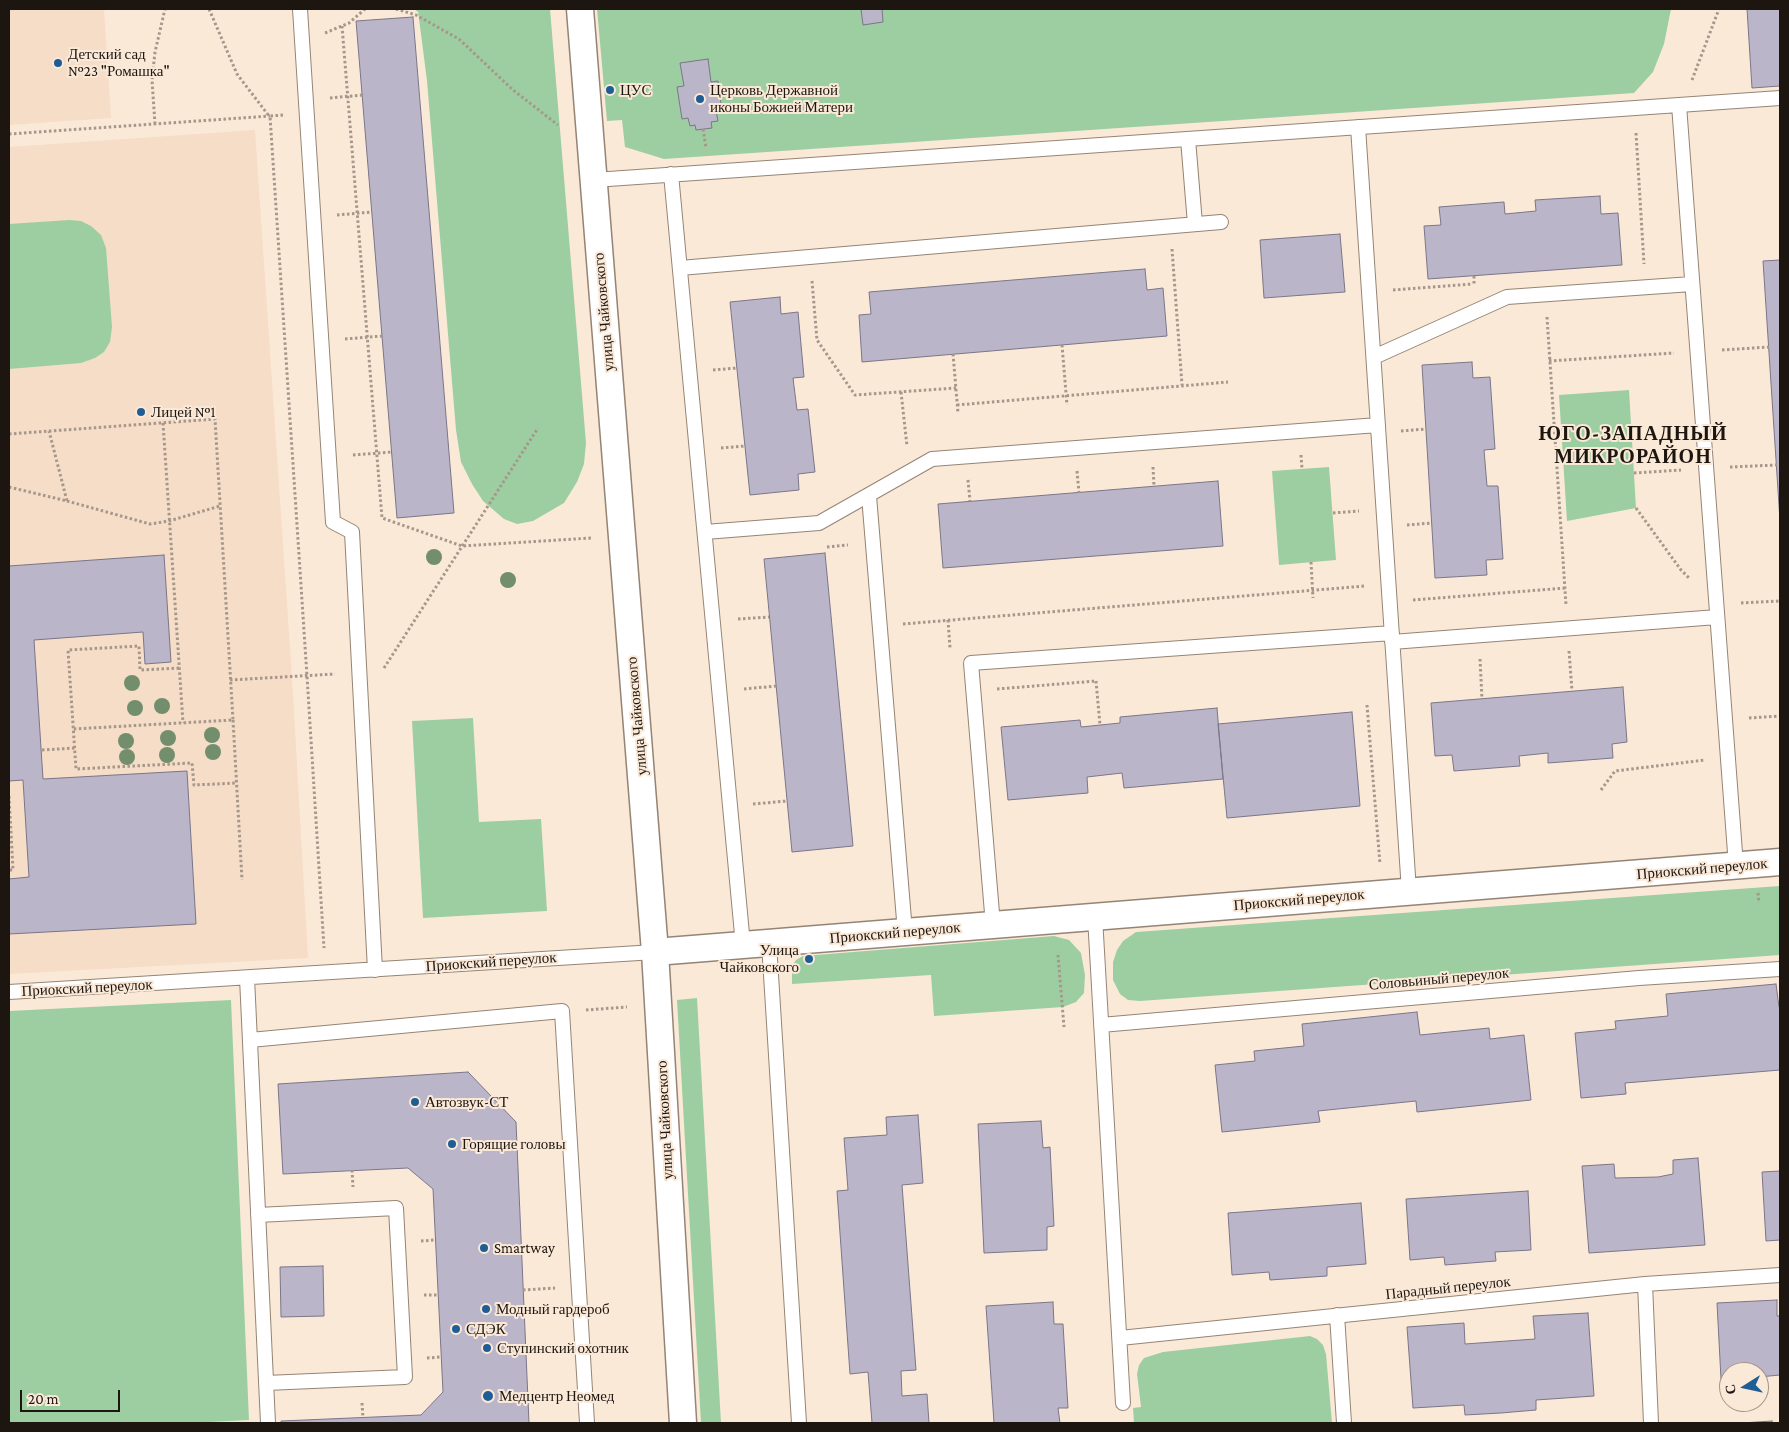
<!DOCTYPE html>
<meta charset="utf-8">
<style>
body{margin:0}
#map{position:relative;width:1789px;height:1432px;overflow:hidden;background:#fbe9d8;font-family:"Crimson Pro",serif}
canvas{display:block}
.frame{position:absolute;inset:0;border:10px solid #1c1510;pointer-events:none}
.north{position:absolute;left:1719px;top:1362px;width:50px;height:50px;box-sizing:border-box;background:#fbe9d8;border:1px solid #a29488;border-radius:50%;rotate:260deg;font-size:14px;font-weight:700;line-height:20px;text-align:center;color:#1c1510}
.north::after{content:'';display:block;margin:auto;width:18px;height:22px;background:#1f5e94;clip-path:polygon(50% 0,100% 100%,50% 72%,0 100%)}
.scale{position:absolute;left:20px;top:1390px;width:100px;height:22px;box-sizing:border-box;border:2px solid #1c1510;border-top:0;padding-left:6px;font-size:15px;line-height:18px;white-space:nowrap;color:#1c1510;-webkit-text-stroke:4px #fbe9d8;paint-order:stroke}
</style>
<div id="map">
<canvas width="1789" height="1432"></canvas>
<div class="frame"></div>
<div class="north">С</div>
<div class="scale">20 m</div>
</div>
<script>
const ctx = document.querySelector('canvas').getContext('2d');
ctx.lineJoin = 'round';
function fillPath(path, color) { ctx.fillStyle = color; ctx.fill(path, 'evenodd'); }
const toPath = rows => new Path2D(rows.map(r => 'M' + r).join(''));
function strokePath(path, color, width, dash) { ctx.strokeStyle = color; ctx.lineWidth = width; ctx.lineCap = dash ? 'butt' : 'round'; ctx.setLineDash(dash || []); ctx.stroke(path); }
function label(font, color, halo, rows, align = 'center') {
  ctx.font = font + ' "Crimson Pro",serif'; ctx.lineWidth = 4; ctx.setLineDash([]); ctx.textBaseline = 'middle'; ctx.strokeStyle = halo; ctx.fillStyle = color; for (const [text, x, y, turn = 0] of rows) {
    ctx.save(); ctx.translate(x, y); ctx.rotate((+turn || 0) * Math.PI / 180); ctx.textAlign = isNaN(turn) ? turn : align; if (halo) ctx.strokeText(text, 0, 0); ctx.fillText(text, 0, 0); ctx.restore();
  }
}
fillPath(toPath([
 [9,9,104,9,111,118,9,125],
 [255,130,292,677,308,958,9,974,9,147]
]), '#f5ddc7');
fillPath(toPath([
 [414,9,550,9,586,443,584,464,577,482,564,503,533,521,517,524,504,519,483,501,472,484,461,462,456,430,427,81,421,34,418,12],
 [597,9,1671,9,1664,44,1653,72,1634,93,664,159,625,147,622,120,607,121],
 [69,220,81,221,91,226,101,235,106,248,112,327,110,342,104,352,95,358,81,363,9,369,9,224],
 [1629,390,1636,508,1567,521,1559,395],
 [1329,467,1336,560,1279,565,1272,471],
 [473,718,479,822,541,819,547,911,423,918,412,721],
 [1780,886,1780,955,1140,1001,1128,1000,1120,994,1113,980,1113,962,1117,950,1123,941,1136,932],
 [1054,936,1069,940,1081,953,1085,975,1084,993,1076,1002,1063,1007,934,1016,931,975,792,984,792,966,796,960,803,956],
 [697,998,721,1423,701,1423,677,1000],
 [231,1000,249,1420,189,1423,9,1423,9,1011],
 [1310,1336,1317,1339,1323,1345,1326,1354,1332,1423,1134,1423,1133,1408,1141,1407,1137,1374,1139,1365,1144,1358,1163,1352]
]), '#9dcea2');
const building = toPath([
 [861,9,882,9,883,22,863,25,861,9],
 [1747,9,1780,9,1780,86,1752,88,1747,9],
 [413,17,454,513,397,518,356,21,413,17],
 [708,59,711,82,718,81,722,111,716,111,718,121,711,122,712,128,696,130,695,125,690,126,688,118,682,119,677,87,684,86,680,63,708,59],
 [1600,196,1601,214,1618,213,1622,265,1428,279,1424,226,1441,225,1439,207,1504,202,1505,214,1536,211,1535,200,1600,196],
 [1340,234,1345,292,1264,298,1260,240,1340,234],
 [1780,260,1780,521,1763,261,1780,260],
 [1145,269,1147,290,1163,288,1167,336,862,362,859,315,871,314,869,292,1145,269],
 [780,297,781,314,798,312,804,377,793,378,797,410,808,409,815,472,798,474,799,490,750,495,730,302,780,297],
 [1472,362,1473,378,1490,377,1495,449,1484,450,1487,486,1498,486,1503,559,1486,560,1487,575,1435,578,1422,365,1472,362],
 [1218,481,1223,546,943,568,938,504,1218,481],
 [825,553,853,846,792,852,764,559,825,553],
 [164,555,171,662,145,664,143,632,34,640,43,779,187,771,196,924,9,934,9,879,29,877,23,780,9,781,9,566,164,555],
 [1623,687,1627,742,1612,744,1613,758,1548,763,1548,753,1519,756,1520,766,1454,771,1452,755,1435,756,1431,703,1623,687],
 [1217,708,1223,779,1124,788,1122,773,1087,777,1088,793,1008,800,1001,727,1080,720,1081,727,1120,723,1120,717,1217,708],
 [1352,712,1360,806,1227,818,1218,724,1352,712],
 [1776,984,1779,1007,1780,1007,1780,1070,1625,1083,1626,1094,1581,1098,1575,1033,1616,1029,1615,1021,1668,1016,1666,994,1776,984],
 [1417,1012,1420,1035,1489,1028,1490,1039,1524,1035,1531,1100,1417,1112,1416,1101,1318,1111,1320,1122,1222,1132,1215,1065,1255,1061,1254,1051,1304,1046,1302,1024,1417,1012],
 [468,1072,516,1122,529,1423,281,1423,281,1421,421,1415,443,1392,433,1189,408,1168,283,1174,278,1084,468,1072],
 [918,1115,923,1183,902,1185,916,1370,901,1371,902,1396,927,1394,929,1423,872,1423,868,1372,850,1374,837,1191,848,1190,844,1138,887,1135,886,1117,918,1115],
 [1041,1121,1043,1148,1050,1147,1054,1226,1047,1227,1047,1250,984,1253,978,1124,1041,1121],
 [1698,1158,1705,1245,1589,1253,1582,1166,1614,1164,1615,1178,1658,1177,1673,1174,1673,1160,1698,1158],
 [1780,1171,1780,1240,1766,1241,1762,1172,1780,1171],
 [1528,1191,1531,1250,1495,1252,1496,1261,1445,1265,1444,1257,1410,1260,1406,1199,1528,1191],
 [1361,1203,1366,1264,1327,1267,1327,1276,1270,1280,1269,1272,1232,1275,1228,1213,1361,1203],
 [323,1266,324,1316,281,1317,280,1267,323,1266],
 [1777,1300,1777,1316,1780,1316,1780,1375,1759,1377,1759,1372,1729,1372,1729,1378,1721,1379,1717,1303,1777,1300],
 [1053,1302,1054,1324,1063,1324,1068,1408,1058,1408,1060,1423,994,1423,986,1306,1053,1302],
 [1588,1313,1594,1396,1536,1400,1536,1410,1501,1413,1465,1415,1464,1405,1413,1408,1407,1327,1464,1323,1465,1344,1535,1339,1533,1316,1588,1313],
 [1772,1421,1772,1423,1742,1423,1772,1421]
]);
fillPath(building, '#bbb5c9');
strokePath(building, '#7b7588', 1);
const service = toPath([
 [300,9,333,522,352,532,375,970],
 [1679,105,1736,866],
 [1358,127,1409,891],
 [1188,139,1195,224],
 [671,174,743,945],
 [594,180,1780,98],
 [680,268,1221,222],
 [1374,357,1507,297,1692,284],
 [869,496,905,932],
 [705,532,819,523,932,459,1378,425],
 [1392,642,1717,617],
 [1095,917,1123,1403],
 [993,925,971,663,1392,633],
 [769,943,799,1423],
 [247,978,268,1423],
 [9,992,655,952],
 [1101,1025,1639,978,1780,969],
 [250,1040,562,1011,587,1423],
 [258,1215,396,1208,405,1377,266,1383],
 [1645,1284,1651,1423],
 [1337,1315,1344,1423],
 [1120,1338,1645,1284,1780,1275]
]);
const minor = toPath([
 [580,9,655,952,683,1423],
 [655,952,1780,862]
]);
strokePath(service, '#958475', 16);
strokePath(minor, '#958475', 29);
strokePath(toPath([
 [209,9,237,74,269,116],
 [396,9,416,15,459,39,513,90,558,125],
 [342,26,382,518,462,546,591,538],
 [325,33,349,23,365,9],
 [1692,80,1719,9],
 [330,98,362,95],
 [283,115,270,116,307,676,324,948],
 [155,124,152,80,155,52,165,9],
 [703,129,706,148],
 [1636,133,1644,264],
 [9,134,270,116],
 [337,215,372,212],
 [1172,249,1182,385],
 [1474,276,1474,285],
 [812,281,817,340,855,395,956,388],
 [1393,290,1472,284],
 [1547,317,1566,605],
 [345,339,382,336],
 [1062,345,1067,405],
 [1722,350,1769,347],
 [953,354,958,413],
 [1549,361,1674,353],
 [713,370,737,368],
 [901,392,907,446],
 [957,405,1228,382],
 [163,423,183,723],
 [1401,431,1426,429],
 [9,434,215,419,233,720,73,729],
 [721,448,745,446],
 [353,455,392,452],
 [1301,455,1302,469],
 [1153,467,1154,486],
 [1730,467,1777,465],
 [1077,471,1079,493],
 [1634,473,1681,470],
 [968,480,970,501],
 [9,487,67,501,49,431],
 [67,501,150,524,169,521,220,506],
 [1636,508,1681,570,1689,578],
 [1333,513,1359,511],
 [1407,525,1432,523],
 [827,547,848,545],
 [1311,562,1313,598],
 [1413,600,1565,588],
 [1741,603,1780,601],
 [738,619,769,617],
 [948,620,950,648],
 [903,624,1365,586],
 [1569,651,1572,691],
 [1480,659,1482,699],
 [179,668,140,670,139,646,68,650,76,769,192,763,194,785,237,783],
 [384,668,538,428],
 [230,680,335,674],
 [1096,681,1100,725],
 [744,689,776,686],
 [997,689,1096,681],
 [1367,705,1380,864],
 [1749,718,1780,716],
 [233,720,242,880],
 [42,750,75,748],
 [1601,790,1615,771,1705,760],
 [9,796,13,870,9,870],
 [753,804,787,801],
 [1758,893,1759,903],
 [1058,955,1064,1027],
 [586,1010,627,1007],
 [352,1170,353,1187],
 [421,1241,435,1240],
 [523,1290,555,1288],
 [424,1295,438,1295],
 [427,1358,441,1357],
 [362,1403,363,1418]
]), '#a5978b', 3, [2.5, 2.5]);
strokePath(service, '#fff', 14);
strokePath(minor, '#fff', 26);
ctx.fillStyle = '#728e6d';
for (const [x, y] of [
 [434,557],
 [508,580],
 [132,683],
 [162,706],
 [135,708],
 [212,735],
 [168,738],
 [126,741],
 [213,752],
 [167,755],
 [127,757]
]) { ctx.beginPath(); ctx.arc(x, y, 8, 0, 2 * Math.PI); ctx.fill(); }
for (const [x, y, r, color] of [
 [58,63,5,"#1f5e94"],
 [610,90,5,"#1f5e94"],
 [700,99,5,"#1f5e94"],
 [141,412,5,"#1f5e94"],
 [809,959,5,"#1f5e94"],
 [415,1102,5,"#1f5e94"],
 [452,1144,5,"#1f5e94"],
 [484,1248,5,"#1f5e94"],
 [486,1309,5,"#1f5e94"],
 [456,1329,5,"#1f5e94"],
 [487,1348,5,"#1f5e94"],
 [488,1396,6,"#1f5e94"]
]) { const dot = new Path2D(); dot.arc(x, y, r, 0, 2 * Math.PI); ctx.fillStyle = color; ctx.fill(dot); strokePath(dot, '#fbe9d8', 2); }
label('15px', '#1c1510', '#fbe9d8', [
 ["Детский сад",68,54],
 ["№23 \"Ромашка\"",68,71],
 ["ЦУС",620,90],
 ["Церковь Державной",710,90],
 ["иконы Божией Матери",710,107],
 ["Лицей №1",151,412],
 ["Улица",799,950,"right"],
 ["Чайковского",799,967,"right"],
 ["Автозвук-СТ",425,1102],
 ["Горящие головы",462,1144],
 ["Smartway",494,1248],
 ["Модный гардероб",496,1309],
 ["СДЭК",466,1329],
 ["Ступинский охотник",497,1348],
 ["Медцентр Неомед",499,1396]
], 'left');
label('15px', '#1c1510', '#fbe9d8', [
 ["улица Чайковского",604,312,-95],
 ["улица Чайковского",637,716,-95],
 ["Приокский переулок",1702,869,-5],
 ["Приокский переулок",1299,900,-5],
 ["Приокский переулок",895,933,-5],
 ["Приокский переулок",491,962,-4],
 ["Соловьиный переулок",1439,979,-5],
 ["Приокский переулок",87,988,-3],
 ["улица Чайковского",665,1120,-93],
 ["Парадный переулок",1448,1288,-6]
]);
ctx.letterSpacing = '1px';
label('bold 20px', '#1c1510', '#fbe9d8', [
 ["ЮГО-ЗАПАДНЫЙ",1633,434],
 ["МИКРОРАЙОН",1633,457]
]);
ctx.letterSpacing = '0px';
</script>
